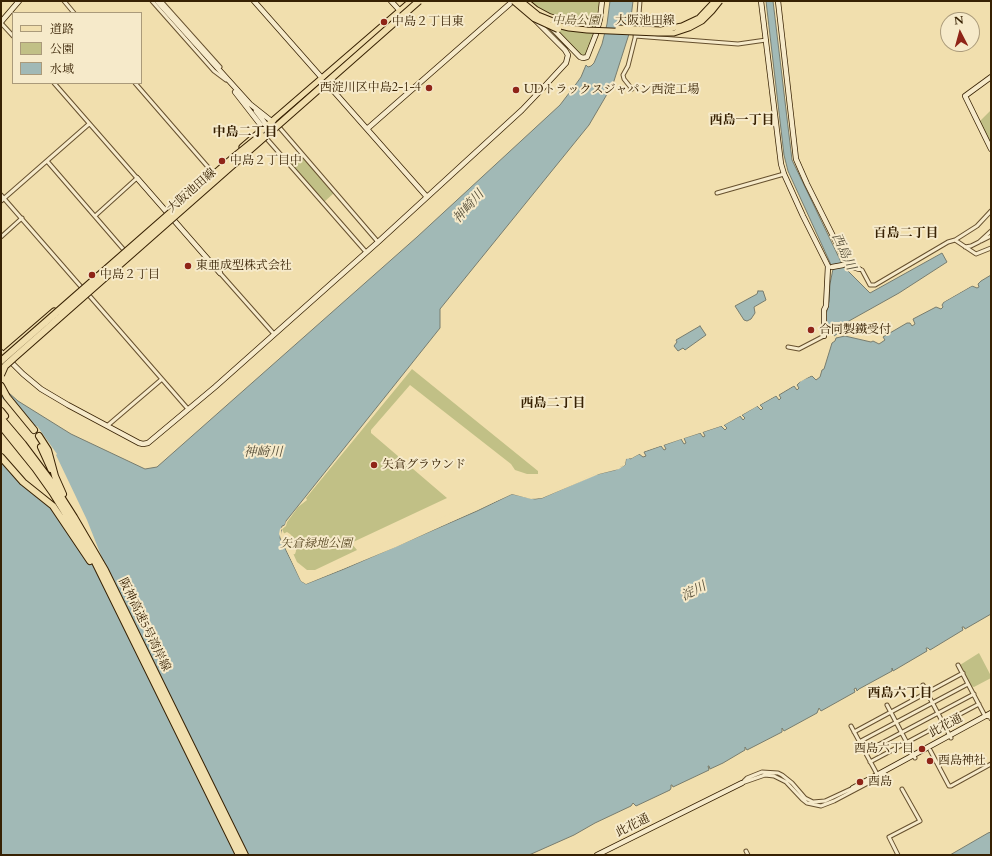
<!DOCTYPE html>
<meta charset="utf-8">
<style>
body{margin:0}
#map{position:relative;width:992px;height:856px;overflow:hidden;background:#f1dfae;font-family:Cardo,"Noto Serif JP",serif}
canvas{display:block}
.frame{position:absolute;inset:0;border:2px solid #372103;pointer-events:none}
.legend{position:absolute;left:12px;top:12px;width:130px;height:72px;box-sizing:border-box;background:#f6eaca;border:1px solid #aa9a7a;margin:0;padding:5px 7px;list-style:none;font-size:12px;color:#372103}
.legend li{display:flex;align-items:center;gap:8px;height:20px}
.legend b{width:20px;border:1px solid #aa9a7a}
.north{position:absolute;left:940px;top:12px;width:40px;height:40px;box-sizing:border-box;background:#f6eaca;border:1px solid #aa9a7a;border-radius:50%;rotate:354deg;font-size:11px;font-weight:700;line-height:16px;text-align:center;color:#372103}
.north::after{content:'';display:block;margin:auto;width:14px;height:18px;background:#8f2418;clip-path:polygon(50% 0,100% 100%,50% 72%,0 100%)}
</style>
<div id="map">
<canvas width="992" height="856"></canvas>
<div class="frame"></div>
<ul class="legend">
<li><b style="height:5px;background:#f1dfae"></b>道路</li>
<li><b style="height:11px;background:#c1c086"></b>公園</li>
<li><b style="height:11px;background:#a1b9b6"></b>水域</li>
</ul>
<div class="north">N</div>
</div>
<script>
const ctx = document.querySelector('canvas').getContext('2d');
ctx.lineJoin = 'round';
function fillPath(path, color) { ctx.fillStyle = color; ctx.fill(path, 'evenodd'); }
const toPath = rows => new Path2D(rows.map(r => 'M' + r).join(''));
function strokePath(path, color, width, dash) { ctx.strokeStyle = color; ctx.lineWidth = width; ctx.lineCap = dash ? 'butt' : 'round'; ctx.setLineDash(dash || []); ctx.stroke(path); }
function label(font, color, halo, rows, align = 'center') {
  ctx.font = font + ' Cardo,"Noto Serif JP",serif'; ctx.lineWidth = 4; ctx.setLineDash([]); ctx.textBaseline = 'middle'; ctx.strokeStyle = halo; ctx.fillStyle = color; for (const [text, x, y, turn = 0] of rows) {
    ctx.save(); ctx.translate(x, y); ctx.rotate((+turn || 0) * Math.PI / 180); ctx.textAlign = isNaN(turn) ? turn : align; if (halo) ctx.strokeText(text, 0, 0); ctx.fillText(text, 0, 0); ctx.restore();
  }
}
fillPath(toPath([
 [527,1,600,1,596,27,586,56,581,56],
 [991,110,991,146,979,122],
 [298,151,334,193,324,202,286,158,294,155],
 [412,369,538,471,538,474,527,474,515,470,511,464,410,385,371,430,371,433,447,498,351,543,357,550,315,570,307,570,297,562,282,529,298,507,307,500,306,498],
 [979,653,991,676,991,678,974,687,971,686,960,665]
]), '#c1c086');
const water = toPath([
 [610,1,633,1,629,34,613,84,589,125,440,309,440,328,286,521,285,525,282,526,280,538,301,581,306,584,344,569,477,511,512,494,535,499,542,498,594,475,615,470,625,465,626,459,628,457,630,459,639,454,643,457,646,456,644,452,661,446,664,450,666,449,664,445,681,439,684,444,686,443,684,438,700,433,703,437,705,436,703,432,721,426,725,430,727,428,724,425,740,416,743,420,745,418,742,415,757,406,761,410,763,408,760,405,776,396,779,400,781,398,779,395,794,386,797,390,799,388,797,385,802,380,812,376,816,380,820,377,822,370,824,369,832,343,835,341,836,338,845,336,871,342,873,341,879,344,885,340,883,337,907,323,910,323,912,326,915,324,913,319,936,307,941,309,943,307,942,305,944,302,972,286,977,288,979,287,978,284,981,281,991,275,991,614,965,629,964,627,962,627,963,630,930,650,928,648,926,648,927,651,893,671,892,668,892,671,859,689,857,691,856,688,854,689,855,692,821,711,819,708,817,713,784,731,782,728,782,732,747,750,745,747,745,750,723,763,710,769,709,766,708,766,709,770,673,787,672,785,671,785,671,788,670,790,636,806,633,803,631,806,595,823,574,835,529,855,1,855,1,386,18,401,71,434,145,469,157,467,417,237,560,105,576,84,581,77,586,65,588,67,591,66,594,63,602,44,607,24,610,1],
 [766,1,773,1,792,160,843,266,870,293,942,253,947,262,899,293,840,326,839,329,837,331,837,334,834,336,833,333,829,334,827,333,826,315,829,301,830,284,833,269,788,171,784,155,766,1],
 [758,291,763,291,766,300,754,307,755,313,751,319,747,321,744,320,735,306,757,294,758,291],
 [700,326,706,335,685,350,683,348,678,351,674,346,677,342,676,340,700,326],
 [991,832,991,855,950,855,988,833,991,832]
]);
fillPath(water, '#a1b9b6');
strokePath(water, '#777c6e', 1);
fillPath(toPath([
 [971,284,973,285,940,304,942,301],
 [812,374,814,374,724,425,642,452,643,450,724,423,795,384,801,378,805,378],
 [1,397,35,427,37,426,57,454,56,455,87,520,102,558,90,565,56,512,13,468,1,454],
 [638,452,641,453,632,458,626,459,625,465,619,469,599,474,542,498,531,499,512,494,396,547,306,584,301,581,279,534,280,529,285,525,286,521,287,522,286,526,281,530,282,537,283,534,287,532,290,534,294,538,296,551,295,554,290,555,303,580,306,582,309,580,305,578,305,575,308,574,321,570,323,571,324,574,330,572,328,569,329,567,346,559,349,559,352,560,352,563,355,563,382,550,379,547,383,544,401,537,403,538,403,541,435,527,433,524,434,521,452,513,456,514,456,518,512,492,531,497,541,496,559,489,594,474,622,466,625,462,625,457,628,455,631,456]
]), '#f1dfae');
const street = toPath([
 [64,1,74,13],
 [152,1,214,71,226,80],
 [161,1,220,67],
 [1,23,13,36],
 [637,29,639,14,640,1],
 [635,36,738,44,766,40],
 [54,83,137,178,95,216],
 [135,83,214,174],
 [632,89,624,79,623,75,628,66,636,34],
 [279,127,378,242],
 [263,128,267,139,366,252],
 [47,161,124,250],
 [717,193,784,174],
 [1,195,83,289],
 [1,201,89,124],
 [1,237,22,218],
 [955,240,977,226,991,211],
 [981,241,991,236],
 [965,247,971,246,979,242,991,231],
 [859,269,862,270,870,285,875,285,948,242,955,240,976,254,991,248],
 [220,273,274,334],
 [87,293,188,409],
 [788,347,799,349,824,336],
 [107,426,162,379],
 [958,665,985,716,990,717,991,719],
 [923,685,951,738],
 [887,705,915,758],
 [851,726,877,774],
 [854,732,963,673],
 [859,742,968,684],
 [930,750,949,786,951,786,991,764],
 [865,752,974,694],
 [870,762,979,704],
 [744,781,747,778,762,772,778,773,782,775,792,783,805,798,813,802,825,801,853,788],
 [742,783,765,775,774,776,786,782,802,799,807,803,821,806,834,801,885,774],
 [746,851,748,855],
 [898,855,889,837,920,821,902,789]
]);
const secondary = toPath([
 [157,1,250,104,279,127],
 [254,1,427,197],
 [391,1,402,13],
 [761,1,781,164,784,174,803,216,828,266,826,306,824,310,824,336],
 [778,1,796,159,807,184,847,264,849,266,859,269],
 [1,22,19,1],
 [551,27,580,57,583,58,587,57,596,34,600,19,602,1],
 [991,77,965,96,991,149],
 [235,92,263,128],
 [256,111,268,127,268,135],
 [367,129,513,1],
 [137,178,220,273],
 [832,267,843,265],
 [1,352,23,374,41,389,68,405,139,443,143,444,148,443,215,387,378,242,522,110,542,89,566,63,568,55,565,50,535,20],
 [853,788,991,713],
 [597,855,742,783]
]);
const primary = toPath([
 [242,147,411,1],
 [3,355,54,311]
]);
const highway = toPath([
 [525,1,536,10,549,17,574,24,589,26],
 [1,386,7,397,34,430],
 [1,411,5,416],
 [1,418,23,444,53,484,74,517,105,570,245,855],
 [1,426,35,468,52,492,93,558,239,855],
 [39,436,48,450,55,476,63,494],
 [41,447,51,469],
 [1,457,23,482,53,506,90,561]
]);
strokePath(street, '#66502e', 5);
strokePath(secondary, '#372103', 6);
strokePath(primary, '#372103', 7);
strokePath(highway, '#372103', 8);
strokePath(street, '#f6eaca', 3);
strokePath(secondary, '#f6eaca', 4.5);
strokePath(primary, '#f1dfae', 5);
strokePath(highway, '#f1dfae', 6);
const primaryBridge = toPath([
 [521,1,538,15,558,23],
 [553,24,569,28,587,30,658,33,674,33,689,28,702,21,712,11,720,1],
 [618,28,661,30,682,26,699,18,715,1]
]);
const highwayBridge = toPath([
 [514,1,534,18,558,29],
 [1,361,235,156,261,135],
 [1,375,5,366,15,357,419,1]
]);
strokePath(primaryBridge, '#372103', 7, []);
strokePath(highwayBridge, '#372103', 8, []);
strokePath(primaryBridge, '#f1dfae', 5);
strokePath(highwayBridge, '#f1dfae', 6);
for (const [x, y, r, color] of [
 [384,22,4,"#8f2418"],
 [429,88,4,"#8f2418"],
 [516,90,4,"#8f2418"],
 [222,161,4,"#8f2418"],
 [188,266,4,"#8f2418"],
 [92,275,4,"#8f2418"],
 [811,330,4,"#8f2418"],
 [374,465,4,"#8f2418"],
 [922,749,4,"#8f2418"],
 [930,761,4,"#8f2418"],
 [860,782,4,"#8f2418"]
]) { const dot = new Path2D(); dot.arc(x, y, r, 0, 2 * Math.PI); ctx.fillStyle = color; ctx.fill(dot); strokePath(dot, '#f6eaca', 1.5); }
label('italic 12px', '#5a4924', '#f6eaca', [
 ["中島公園",576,21],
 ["矢倉緑地公園",316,544]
]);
label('12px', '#372103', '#f6eaca', [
 ["大阪池田線",645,21],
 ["大阪池田線",192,191,-41],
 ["阪神高速5号湾岸線",144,625,64],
 ["此花通",946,726,-28],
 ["此花通",633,826,-26]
]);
label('12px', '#372103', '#f6eaca', [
 ["中島２丁目東",392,22],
 ["西淀川区中島2-1-4",421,88,"right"],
 ["UDトラックスジャパン西淀工場",524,90],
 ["中島２丁目中",230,161],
 ["東亜成型株式会社",196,266],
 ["中島２丁目",100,275],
 ["合同製鐵受付",819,330],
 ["矢倉グラウンド",382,465],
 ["酉島六丁目",914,749,"right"],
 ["酉島神社",938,761],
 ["酉島",868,782]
], 'left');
label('bold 13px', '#372103', '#f6eaca', [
 ["西島一丁目",742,121],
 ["中島二丁目",245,133],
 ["百島二丁目",906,234],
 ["西島二丁目",553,404],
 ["酉島六丁目",900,694]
]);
label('italic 13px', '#574f39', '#f6eaca', [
 ["神崎川",469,207,-48],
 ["西島川",843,252,65],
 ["神崎川",263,453],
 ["淀川",694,592,-27]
]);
</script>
